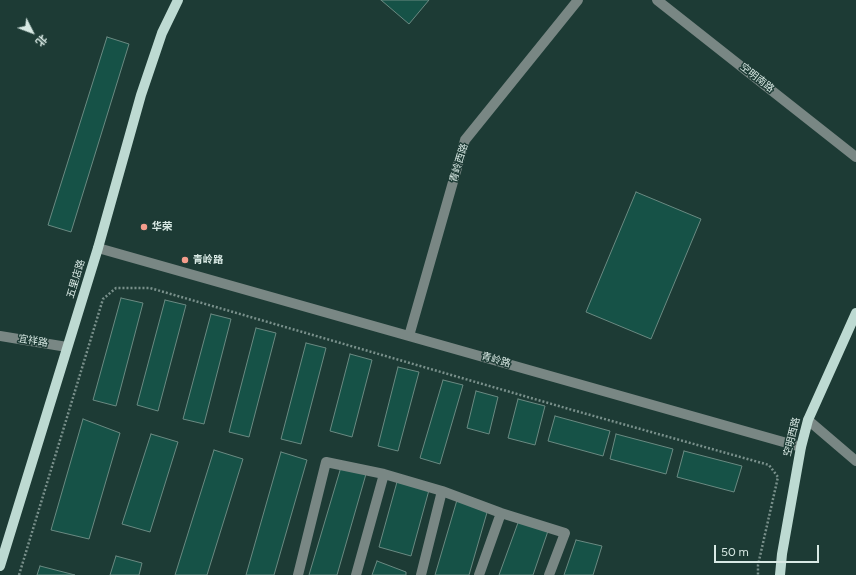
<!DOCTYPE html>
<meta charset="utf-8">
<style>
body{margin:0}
#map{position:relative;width:856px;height:575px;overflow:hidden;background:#1d3b35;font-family:Figtree,"Noto Sans SC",sans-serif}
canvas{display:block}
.north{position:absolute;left:12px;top:12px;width:40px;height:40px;-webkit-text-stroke:3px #1d3b35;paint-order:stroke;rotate:132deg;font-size:11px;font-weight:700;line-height:16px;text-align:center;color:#d8e9e4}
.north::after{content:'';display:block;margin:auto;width:14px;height:18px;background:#d8e9e4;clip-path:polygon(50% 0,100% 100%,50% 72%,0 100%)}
.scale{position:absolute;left:714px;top:545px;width:105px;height:18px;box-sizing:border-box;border:2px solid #d8e9e4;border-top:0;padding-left:5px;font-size:12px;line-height:14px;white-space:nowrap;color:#d8e9e4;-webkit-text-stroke:3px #1d3b35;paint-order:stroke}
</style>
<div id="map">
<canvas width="856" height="575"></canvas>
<div class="north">北</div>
<div class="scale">50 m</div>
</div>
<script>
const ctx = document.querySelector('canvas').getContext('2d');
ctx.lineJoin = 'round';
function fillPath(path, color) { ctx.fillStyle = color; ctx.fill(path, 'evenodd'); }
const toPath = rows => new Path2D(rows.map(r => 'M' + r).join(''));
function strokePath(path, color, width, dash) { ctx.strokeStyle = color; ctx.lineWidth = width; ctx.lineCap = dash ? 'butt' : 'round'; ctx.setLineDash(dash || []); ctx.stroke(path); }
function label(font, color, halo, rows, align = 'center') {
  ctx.font = font + ' Figtree,"Noto Sans SC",sans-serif'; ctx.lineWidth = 3; ctx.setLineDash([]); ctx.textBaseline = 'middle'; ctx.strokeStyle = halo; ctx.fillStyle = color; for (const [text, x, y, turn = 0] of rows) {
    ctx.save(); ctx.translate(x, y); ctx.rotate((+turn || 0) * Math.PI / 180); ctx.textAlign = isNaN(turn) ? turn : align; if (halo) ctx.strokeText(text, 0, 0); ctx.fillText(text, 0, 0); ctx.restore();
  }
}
const building = toPath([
 [381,0,429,0,409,24,381,0],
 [107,37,129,44,71,232,48,225,107,37],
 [636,192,701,219,651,339,586,312,636,192],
 [121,298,143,303,116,406,93,400,121,298],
 [165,300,186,305,158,411,137,405,165,300],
 [211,314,231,319,204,424,183,419,211,314],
 [256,328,276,333,249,437,229,432,256,328],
 [306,343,326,348,301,444,281,439,306,343],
 [350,354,372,360,352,437,330,431,350,354],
 [398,367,419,372,398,451,378,446,398,367],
 [443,380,463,385,440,464,420,458,443,380],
 [476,391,498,397,489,434,467,428,476,391],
 [518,399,545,406,535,445,508,438,518,399],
 [555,416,610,431,603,456,548,441,555,416],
 [83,419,120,433,89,539,51,530,83,419],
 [151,434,178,442,150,532,122,524,151,434],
 [616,434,673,449,666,474,610,459,616,434],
 [214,450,243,459,207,575,175,575,214,450],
 [684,451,742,466,734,492,677,477,684,451],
 [281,452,307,460,274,575,246,575,281,452],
 [341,467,366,474,337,575,309,575,341,467],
 [397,482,429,490,411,556,379,547,397,482],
 [457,500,488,509,469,575,435,575,457,500],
 [519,520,548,531,533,575,499,575,519,520],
 [576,540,602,546,593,575,564,575,576,540],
 [116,556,142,563,139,575,110,575,116,556],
 [377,561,406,572,406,575,372,575,377,561],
 [40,566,75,575,37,575,40,566]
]);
fillPath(building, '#165247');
strokePath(building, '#6a8a82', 1);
strokePath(toPath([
 [19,575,103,299,116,288,150,288,576,411,769,465,778,477,758,565,758,575]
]), '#79908b', 2.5, [2, 2]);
strokePath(toPath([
 [657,0,856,157],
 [98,248,801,447],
 [0,336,67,347],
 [409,336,465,140,578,0],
 [808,420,856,461],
 [298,575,326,462,384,474,442,491,501,513,565,533,549,575],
 [356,575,384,474],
 [421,575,442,491],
 [479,575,501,513]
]), '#798784', 10);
strokePath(toPath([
 [0,566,98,248,141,95,162,33,178,0],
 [780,575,782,554,801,447,808,420,856,313]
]), '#bddad2', 10);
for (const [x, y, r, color] of [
 [144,227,4,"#f49d8c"],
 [185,260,4,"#f49d8c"]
]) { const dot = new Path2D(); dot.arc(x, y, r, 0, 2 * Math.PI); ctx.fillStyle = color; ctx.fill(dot); strokePath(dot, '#1d3b35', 1.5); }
label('10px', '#d8e9e4', '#1d3b35', [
 ["空明南路",757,78,38],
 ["青岭西路",459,163,-73],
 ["五里店路",76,279,-73],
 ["宜祥路",33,341,9],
 ["青岭路",496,360,16],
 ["空明西路",792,437,-76]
]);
label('bold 10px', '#d8e9e4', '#1d3b35', [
 ["华荣",152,227],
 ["青岭路",193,260]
], 'left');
</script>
